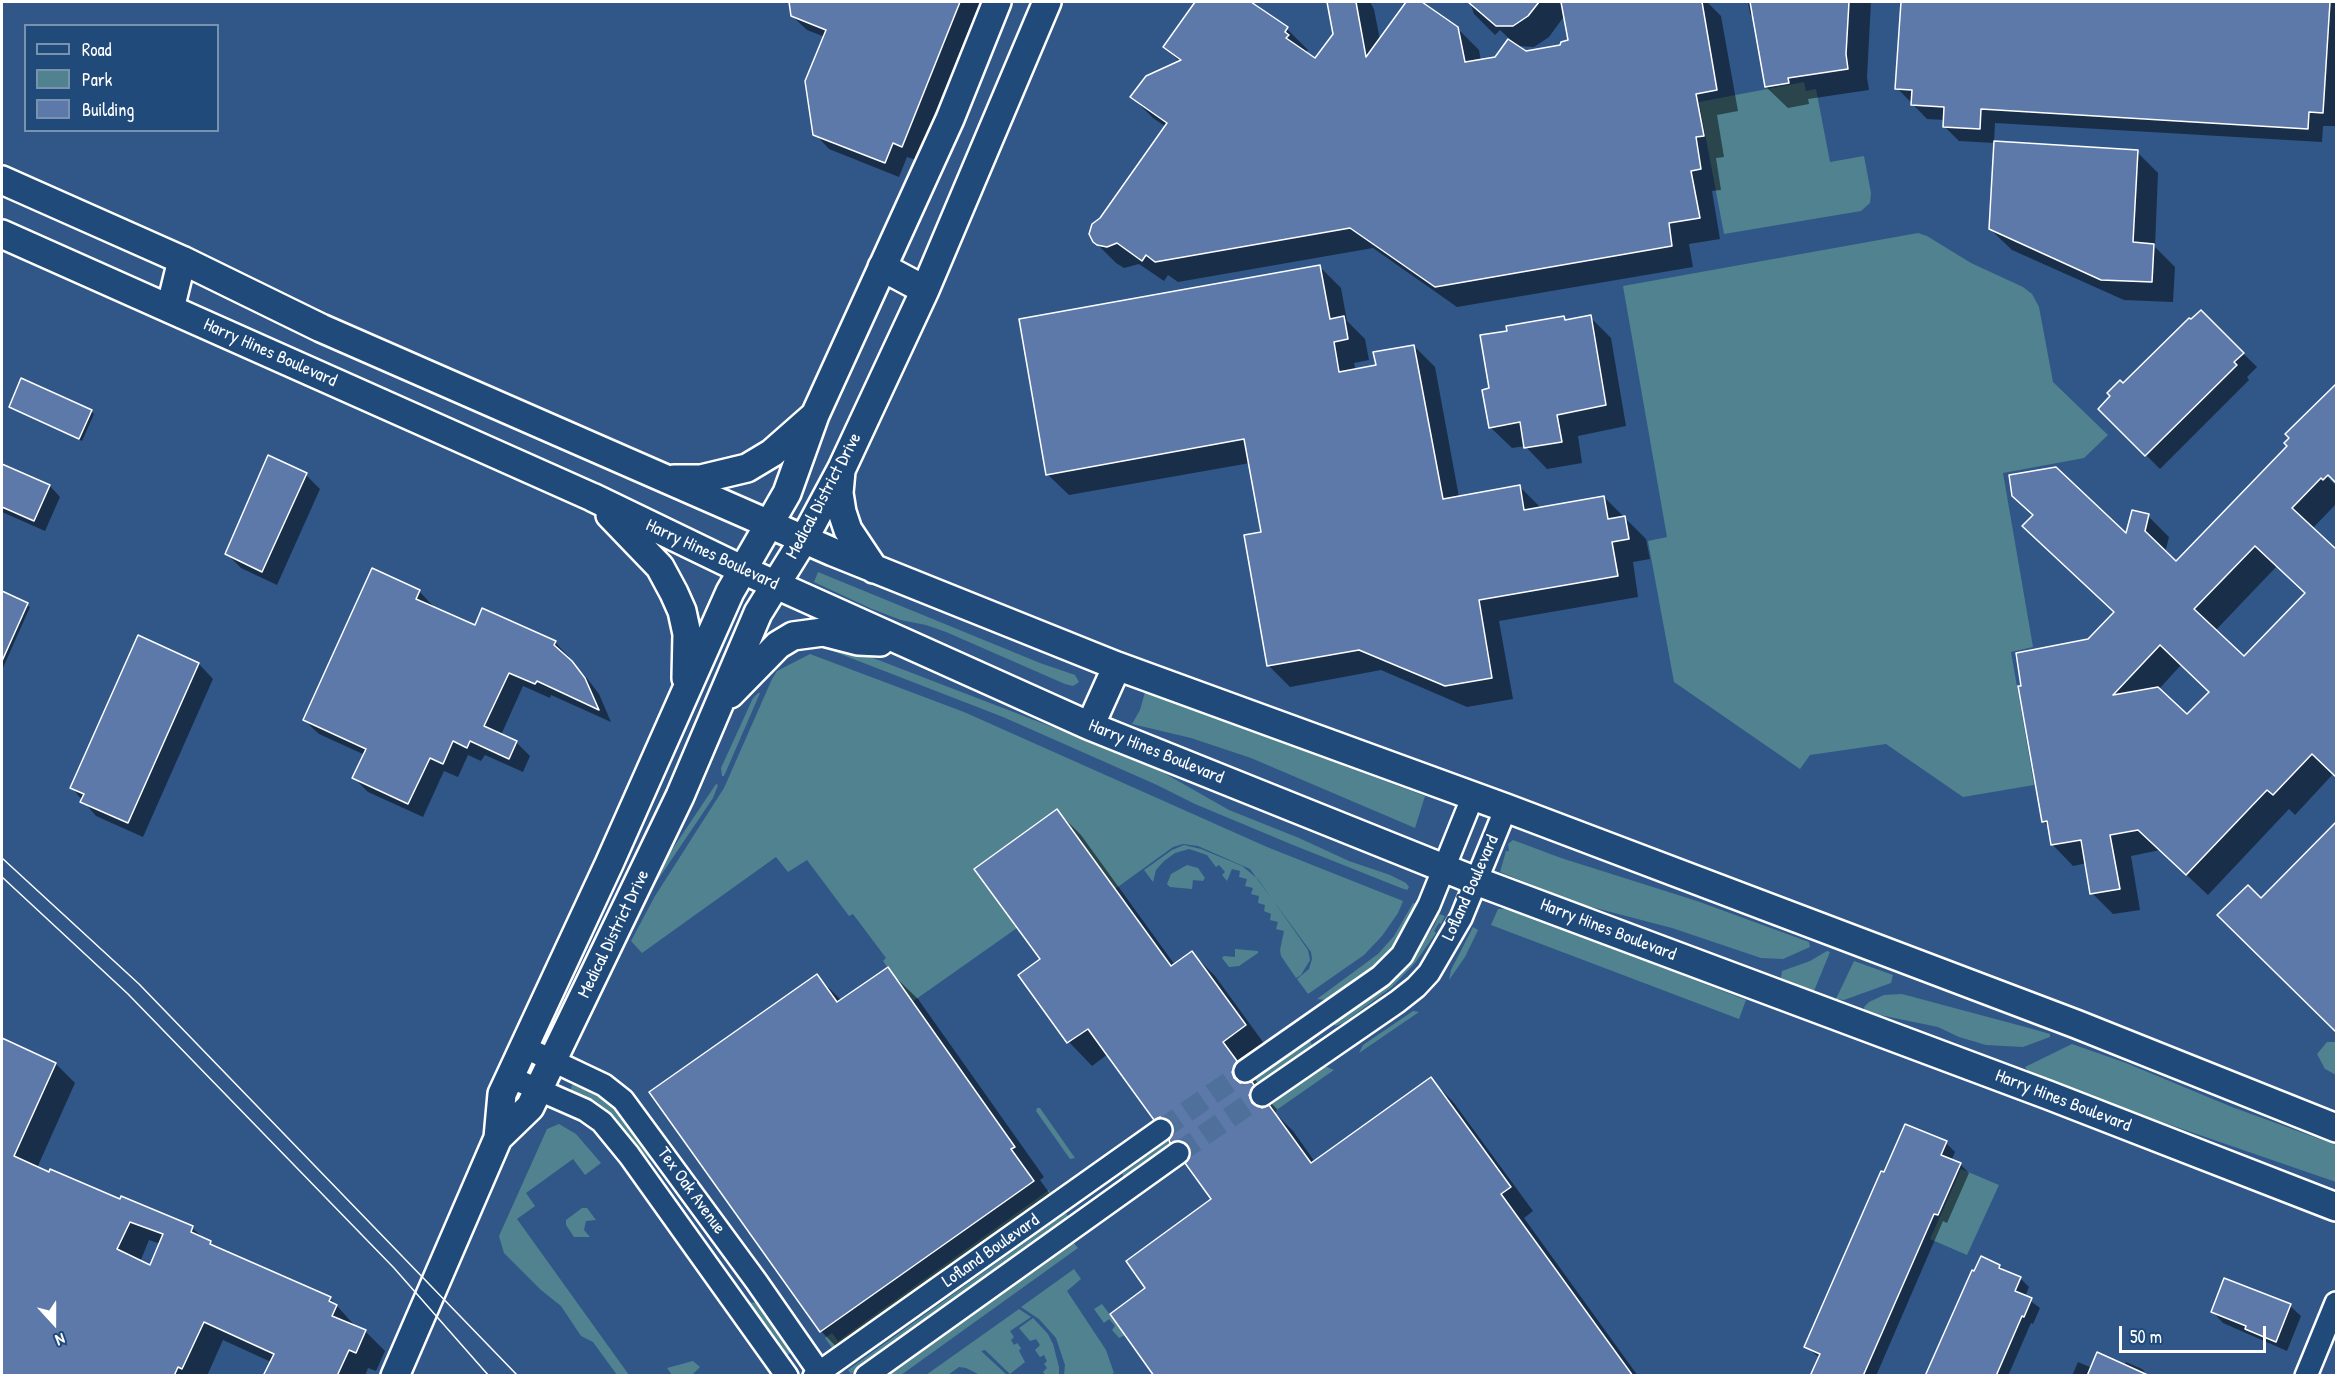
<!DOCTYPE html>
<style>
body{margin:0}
#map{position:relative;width:2338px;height:1377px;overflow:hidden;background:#305788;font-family:"Patrick Hand",sans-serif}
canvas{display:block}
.frame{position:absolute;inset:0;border:3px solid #fff;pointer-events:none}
.legend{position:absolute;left:24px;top:24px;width:195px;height:108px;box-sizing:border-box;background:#1f4a7a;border:2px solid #7992af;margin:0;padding:8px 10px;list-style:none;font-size:18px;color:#fff}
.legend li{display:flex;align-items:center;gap:12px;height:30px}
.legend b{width:30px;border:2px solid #7992af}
.north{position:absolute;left:24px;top:1293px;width:60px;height:60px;-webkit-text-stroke:4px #1f4a7a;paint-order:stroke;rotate:159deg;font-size:16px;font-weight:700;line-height:24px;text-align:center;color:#fff}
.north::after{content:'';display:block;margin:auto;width:21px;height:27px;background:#fff;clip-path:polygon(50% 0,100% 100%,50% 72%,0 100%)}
.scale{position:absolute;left:2119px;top:1326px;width:147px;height:27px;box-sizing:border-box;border:3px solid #fff;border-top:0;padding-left:8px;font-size:18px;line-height:21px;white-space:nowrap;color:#fff;-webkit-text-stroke:4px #1f4a7a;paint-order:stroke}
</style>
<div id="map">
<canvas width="2338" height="1377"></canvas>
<div class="frame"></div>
<ul class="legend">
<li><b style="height:8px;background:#1f4a7a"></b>Road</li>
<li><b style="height:16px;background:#50838f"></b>Park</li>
<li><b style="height:16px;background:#5c79a9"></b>Building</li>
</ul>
<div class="north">N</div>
<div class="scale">50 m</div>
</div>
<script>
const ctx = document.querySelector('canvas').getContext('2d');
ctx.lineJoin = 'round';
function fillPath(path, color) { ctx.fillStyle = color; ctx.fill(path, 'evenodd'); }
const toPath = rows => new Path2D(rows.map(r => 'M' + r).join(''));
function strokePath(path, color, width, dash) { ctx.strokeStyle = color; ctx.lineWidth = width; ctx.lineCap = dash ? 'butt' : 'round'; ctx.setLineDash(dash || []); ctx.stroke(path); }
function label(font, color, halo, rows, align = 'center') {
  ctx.font = font + ' "Patrick Hand",sans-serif'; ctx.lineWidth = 4.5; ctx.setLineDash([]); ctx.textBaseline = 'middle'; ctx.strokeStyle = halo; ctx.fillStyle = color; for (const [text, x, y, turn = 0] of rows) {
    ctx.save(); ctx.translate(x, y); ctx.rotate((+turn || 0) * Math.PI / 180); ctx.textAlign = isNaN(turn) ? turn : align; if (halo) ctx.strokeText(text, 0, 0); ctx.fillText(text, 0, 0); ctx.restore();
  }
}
fillPath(toPath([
 [1804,82,1806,91,1816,89,1830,162,1864,156,1871,193,1870,203,1861,211,1724,234,1699,102],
 [1918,233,1927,236,1971,263,2023,287,2032,294,2039,307,2053,382,2108,435,2084,458,2003,473,2033,647,2011,652,2034,785,1963,797,1886,744,1810,755,1800,769,1674,682,1648,541,1667,537,1623,286],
 [818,572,1040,663,1075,675,1079,682,1073,686,1065,684,946,632,926,625,901,620,872,609,814,582],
 [812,643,842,646,1125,755,1164,773,1229,810,1299,838,1349,861,1390,875,1406,883,1409,887,1407,890,1401,888,1293,845,1195,804,1157,785,1003,717],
 [810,654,964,712,1267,847,1403,901,1398,913,1382,936,1364,955,1308,994,1297,979,1309,969,1312,959,1311,952,1250,869,1198,846,1183,844,1173,847,1115,889,1057,809,974,869,1017,928,912,1002,883,961,886,958,853,914,849,916,807,860,788,872,776,857,642,953,631,941,655,896,724,788,772,679,777,671],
 [1145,692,1425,796,1415,828,1251,758,1191,738,1132,724,1140,710],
 [758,693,760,693,724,776,722,776,721,768,753,698],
 [716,784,718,785,713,798,653,887,646,893,655,875],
 [1513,840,1561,858,1697,901,1809,942,1810,947,1783,959,1761,958,1672,928,1580,904,1500,872,1506,851,1509,851,1508,844],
 [1184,845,1201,849,1242,866,1258,879,1308,950,1310,960,1301,975,1296,978,1281,956,1280,950,1284,931,1276,929,1278,922,1270,920,1271,914,1264,911,1265,905,1258,903,1259,896,1251,894,1253,888,1245,886,1247,879,1239,877,1240,871,1232,869,1227,881,1222,875,1225,872,1219,865,1216,867,1207,855,1189,849,1175,853,1164,861,1156,870,1153,882,1144,870,1172,850],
 [1187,865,1198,868,1205,878,1203,881,1193,880,1192,889,1170,887,1167,884,1171,874],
 [1413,903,1416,904,1416,916,1399,938,1401,940,1397,946,1387,956,1366,975,1326,1000,1317,999,1378,954,1394,936],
 [1498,909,1508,909,1550,924,1746,1000,1739,1019,1491,925],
 [1439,914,1445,916,1441,924,1439,923,1434,931,1436,933,1415,963,1392,987,1343,1023,1335,1026,1333,1022,1370,996,1409,962,1434,926],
 [1473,927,1478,930,1465,957,1449,980,1451,970],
 [1235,949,1258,951,1258,953,1239,966,1229,967,1222,958,1224,956,1235,957],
 [1827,951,1830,952,1814,991,1781,978,1782,971,1810,961],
 [1854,961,1893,975,1891,983,1844,1000,1836,999],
 [1902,994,2029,1028,2050,1034,2050,1037,2023,1047,1986,1045,1959,1037,1938,1027,1865,1012,1864,1007,1869,1002,1884,995],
 [1413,1011,1419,1012,1359,1053,1363,1045],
 [1310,1041,1312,1045,1256,1085,1252,1080],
 [2327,1042,2336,1042,2336,1075,2325,1069,2317,1054],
 [2072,1044,2126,1063,2232,1107,2336,1145,2336,1182,2069,1090,2030,1074,2025,1067],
 [1320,1064,1334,1070,1275,1111,1268,1101],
 [576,1084,606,1101,620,1112,662,1170,632,1144,613,1119,602,1109,570,1092,572,1085],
 [1037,1108,1040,1108,1075,1158,1070,1159,1036,1111],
 [559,1124,576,1134,601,1163,585,1175,573,1159,526,1193,535,1206,517,1219,629,1375,617,1375,593,1342,581,1336,561,1306,541,1290,504,1253,499,1236,547,1129],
 [1169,1140,1172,1144,1125,1178,1122,1174],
 [1961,1169,1999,1185,1967,1255,1930,1239],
 [1049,1190,1052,1197,835,1352,825,1338,832,1333,838,1341],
 [582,1208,587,1208,596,1220,586,1221,584,1230,590,1237,574,1237,566,1225,566,1220],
 [1066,1213,1069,1218,851,1374,848,1370],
 [1073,1242,1078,1248,901,1375,887,1375],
 [1074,1269,1081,1279,1067,1291,1106,1350,1114,1373,1110,1375,1064,1375,1065,1365,1056,1338,1039,1319,1021,1307],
 [745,1302,757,1303,792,1352,784,1357],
 [1102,1304,1125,1335,1119,1338,1112,1330,1115,1326,1109,1319,1104,1323,1094,1309],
 [1019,1309,1031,1317,1010,1331,1014,1337,1011,1340,1014,1345,1017,1343,1021,1348,1019,1351,1025,1362,1010,1374,985,1350,981,1351,1007,1375,980,1375,966,1368,959,1367,948,1375,926,1375],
 [1033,1318,1048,1334,1053,1344,1059,1367,1059,1375,1045,1375,1043,1372,1047,1368,1044,1364,1047,1361,1044,1355,1040,1357,1035,1350,1040,1345,1036,1339,1030,1341,1019,1328],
 [693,1361,700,1367,692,1375,672,1375,667,1368]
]), '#50838f');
fillPath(toPath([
 [790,2,980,2,916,160,907,157,899,177,829,149,815,134,825,37,807,30,792,16],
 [1197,2,1249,2,1287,29,1308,50,1306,53,1316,60,1334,34,1329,2,1370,2,1374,9,1380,40,1408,2,1420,2,1457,28,1479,50,1481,61,1496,58,1515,44,1500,30,1495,35,1474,14,1470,2,1707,2,1721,16,1738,111,1717,115,1724,157,1716,158,1721,190,1712,191,1720,239,1689,244,1693,267,1457,307,1373,248,1178,282,1168,275,1164,281,1139,264,1124,268,1116,263,1094,241,1101,219,1166,127,1153,118,1132,97,1180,62,1165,47],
 [1565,15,1570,42,1561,47,1525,53,1516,46,1534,47,1549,37],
 [1748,2,1871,2,1867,77,1869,90,1808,99,1809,104,1788,108,1766,87,1755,19,1750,14],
 [1903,2,2336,2,2336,126,2323,126,2322,142,1995,123,1994,143,1959,141,1944,126,1945,120,1927,119,1897,88],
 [2137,152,2158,173,2155,247,2175,267,2173,302,2124,300,2012,250,1990,229],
 [1320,267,1341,288,1347,321,1365,339,1369,360,1354,363,1356,371,1377,367,1414,346,1435,367,1459,497,1520,487,1541,508,1604,497,1646,539,1650,559,1633,562,1638,597,1499,621,1513,699,1467,707,1381,670,1290,687,1269,666,1263,533,1250,463,1069,495,1047,474],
 [2201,312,2257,367,2247,377,2249,380,2160,469,2100,409],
 [1590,317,1611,338,1626,426,1578,436,1582,463,1547,469,1525,446,1512,448,1490,427,1491,389,1509,332,1563,318,1567,321],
 [11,407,91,411,94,414,82,441],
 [2,465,50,486,60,497,45,531,2,512],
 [2324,469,2322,471,2336,486,2336,504,2312,529,2334,773,2295,815,2289,809,2208,895,2160,850,2131,856,2140,910,2113,914,2092,893,2087,863,2073,866,2052,844,2050,828,2043,821,2089,641,2116,613,2126,536,2148,516,2169,537,2165,553,2176,563],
 [2277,566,2306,593,2244,658,2215,631],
 [2181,665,2211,693,2188,717,2159,689],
 [306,475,320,489,277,585,241,568,227,554],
 [419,591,433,606,432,608,475,627,555,642,569,657,568,660,586,677,599,694,611,722,551,695,550,698,523,686,501,735,516,742,530,756,523,772,485,755,481,761,468,755,458,777,444,771,423,817,368,792,354,778,365,755,319,734,304,720],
 [2,593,30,607,2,670],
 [138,637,199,664,213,679,143,837,96,816,72,788],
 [1057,811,1081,835,1175,965,1192,953,1215,976,1268,1049,1245,1066,1260,1086,1258,1090,1277,1109,1275,1113,1293,1131,1315,1162,1431,1079,1454,1103,1533,1211,1524,1218,1638,1376,1156,1376,1148,1288,1213,1199,1189,1159,1172,1142,1172,1136,1155,1119,1108,1054,1092,1066,1069,1042,1020,975,1042,960],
 [887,969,918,999,1044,1177,1040,1180,1063,1212,851,1362,821,1331,651,1093,817,976,842,1001],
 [2,1040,56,1064,75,1083,37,1168,192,1228,215,1248,330,1298,355,1326,365,1331,385,1351,376,1371,368,1368,365,1376,268,1376,271,1362,223,1340,207,1376,2,1376],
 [149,1240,161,1244,151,1267,140,1262],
 [1946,1143,1955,1152,1951,1161,1960,1164,1969,1173,1947,1223,1943,1221,1876,1376,1812,1376,1820,1358,1806,1347,1885,1174],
 [2000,1266,2006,1272,2021,1279,2029,1287,2025,1297,2040,1308,2033,1324,2031,1323,2008,1376,1927,1376],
 [2290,1306,2301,1316,2287,1351,2223,1323,2213,1312],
 [2078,1362,2092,1368,2124,1366,2126,1362,2142,1369,2149,1376,2072,1376]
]), '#0007');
const building = toPath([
 [789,2,960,2,902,147,893,143,885,163,813,135,805,81,826,30,791,16,789,2],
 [1195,2,1251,2,1288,27,1285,32,1289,35,1286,38,1315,58,1333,34,1327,2,1356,2,1366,57,1406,2,1422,2,1458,27,1465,62,1495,57,1508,39,1526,51,1560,45,1561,42,1568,40,1561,2,1702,2,1717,90,1696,94,1704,136,1696,137,1701,169,1691,171,1700,218,1669,223,1672,246,1435,287,1350,228,1155,262,1146,255,1142,261,1117,243,1107,247,1097,245,1093,242,1089,234,1092,224,1100,218,1167,123,1130,97,1146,76,1181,60,1163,47,1195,2],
 [1468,2,1539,2,1528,16,1513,26,1496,26,1468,2],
 [1750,2,1849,2,1846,54,1848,69,1788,78,1789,83,1765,87,1750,2],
 [1901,2,2330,2,2323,113,2309,112,2308,129,1981,109,1980,129,1943,127,1944,107,1911,105,1912,90,1895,89,1901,2],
 [1994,141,2138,150,2133,242,2154,244,2152,282,2101,280,1989,229,1994,141],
 [1320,265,1330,319,1344,316,1348,339,1334,342,1339,372,1376,365,1373,352,1414,345,1443,499,1520,485,1524,510,1604,496,1608,519,1625,516,1629,539,1612,542,1618,576,1479,600,1492,678,1445,686,1359,650,1267,666,1244,535,1261,532,1244,439,1046,475,1019,319,1320,265],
 [2201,310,2244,353,2234,362,2237,365,2145,456,2098,409,2110,396,2107,393,2120,380,2123,383,2189,318,2191,319,2201,310],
 [1591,315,1606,405,1557,415,1562,442,1524,448,1520,422,1489,428,1482,390,1489,388,1480,335,1507,331,1506,326,1564,316,1565,320,1591,315],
 [21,378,92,410,79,439,9,407,21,378],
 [2337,383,2337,484,2328,475,2323,480,2321,478,2292,508,2337,550,2337,778,2312,754,2273,795,2267,790,2186,875,2138,830,2110,835,2120,889,2090,894,2081,840,2051,845,2047,821,2042,822,2018,686,2021,686,2016,653,2088,639,2114,612,2022,526,2033,515,2012,496,2009,475,2056,467,2126,533,2132,510,2149,514,2145,531,2176,561,2287,446,2284,443,2289,438,2285,434,2337,383],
 [2255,546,2305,593,2244,656,2194,609,2255,546],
 [2160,645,2209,692,2187,714,2158,687,2113,695,2160,645],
 [268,455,307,473,262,572,225,554,268,455],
 [2,464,50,485,34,521,2,507,2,464],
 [372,568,420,590,416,599,475,625,482,608,556,641,554,645,572,661,585,678,599,710,537,681,535,684,509,673,484,726,517,741,509,759,470,741,467,748,453,741,443,764,430,758,408,804,352,778,366,749,303,720,372,568],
 [2,591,28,603,2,661,2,591],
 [138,635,199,663,128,823,80,802,84,794,70,788,138,635],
 [1057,809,1171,966,1192,951,1246,1025,1223,1042,1237,1061,1232,1072,1234,1078,1240,1083,1252,1082,1254,1085,1249,1095,1252,1103,1262,1108,1269,1105,1311,1163,1431,1077,1511,1187,1501,1194,1633,1376,1154,1376,1110,1314,1145,1288,1126,1261,1211,1199,1185,1163,1191,1152,1188,1145,1183,1141,1170,1143,1169,1140,1174,1129,1171,1122,1160,1117,1154,1120,1088,1029,1067,1043,1018,975,1040,959,974,869,1057,809],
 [2337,821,2337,1033,2217,915,2248,885,2261,898,2337,821],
 [888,967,1015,1147,1011,1149,1034,1181,820,1332,649,1092,817,974,837,1002,888,967],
 [2,1038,56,1063,14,1156,49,1172,50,1169,120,1199,121,1196,193,1226,191,1232,211,1241,210,1244,331,1297,329,1301,337,1305,332,1316,366,1330,356,1353,349,1350,337,1376,263,1376,274,1354,204,1322,182,1369,178,1367,174,1376,2,1376,2,1038],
 [130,1222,163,1234,150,1265,117,1249,130,1222],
 [1905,1124,1947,1141,1941,1155,1961,1163,1938,1215,1934,1214,1863,1376,1810,1376,1820,1354,1804,1347,1881,1171,1884,1172,1905,1124],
 [1981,1256,2000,1265,1999,1268,2021,1277,2015,1291,2032,1298,2024,1317,2022,1316,1996,1376,1925,1376,1972,1270,1974,1271,1981,1256],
 [2224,1278,2291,1304,2276,1342,2245,1329,2246,1326,2211,1312,2224,1278],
 [2097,1352,2150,1376,2087,1376,2097,1352]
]);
fillPath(building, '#5c79a9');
strokePath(building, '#fff', 1.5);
strokePath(toPath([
 [1161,1130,1245,1071],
 [1178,1153,1262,1095]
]), '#4f709a', 21, [21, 10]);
const minor = toPath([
 [524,1047,604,1085,623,1100,756,1281,822,1376],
 [1245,1071,1381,976,1402,955,1429,905,1473,796],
 [510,1077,585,1110,602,1122,629,1155,787,1376],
 [1262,1095,1397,1002,1416,987,1429,973,1461,918,1506,808],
 [814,1376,1161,1130],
 [866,1376,1178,1153],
 [2306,1376,2336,1303]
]);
const major = toPath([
 [2,180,182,260,321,328,833,552,1117,666,1506,808,2076,1024,2336,1128],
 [2,234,592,497,743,570,1090,726,1476,881,2048,1095,2336,1207],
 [882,267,925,290],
 [170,309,182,260],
 [841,471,839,493,842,512,848,530,874,569],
 [674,479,701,479,747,468,772,453,814,416],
 [610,515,660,567,674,593,682,611,687,634,686,678],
 [730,694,778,645,793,636,823,632,858,641,880,642],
 [1090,726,1117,666],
 [498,1138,530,1107,680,796,758,613,804,539,842,468,925,290,1047,2],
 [395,1376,498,1138,502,1094,609,864,730,592,787,493,815,415,950,119,997,2]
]);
strokePath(minor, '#fff', 26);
strokePath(major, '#fff', 32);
strokePath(minor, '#1f4a7a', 21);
strokePath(major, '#1f4a7a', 27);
strokePath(toPath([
 [2,858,139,984,518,1376],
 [2,877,128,994,394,1268,489,1376]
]), '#fff', 1.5);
label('18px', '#fff', '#1f4a7a', [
 ["Harry Hines Boulevard",270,353,24],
 ["Medical District Drive",824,496,-62],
 ["Harry Hines Boulevard",712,555,25],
 ["Harry Hines Boulevard",1156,752,22],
 ["Lofland Boulevard",1471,888,-66],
 ["Harry Hines Boulevard",1608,930,21],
 ["Medical District Drive",614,934,-64],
 ["Harry Hines Boulevard",2063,1101,21],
 ["Tex Oak Avenue",691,1191,54],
 ["Lofland Boulevard",991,1251,-35]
]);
</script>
